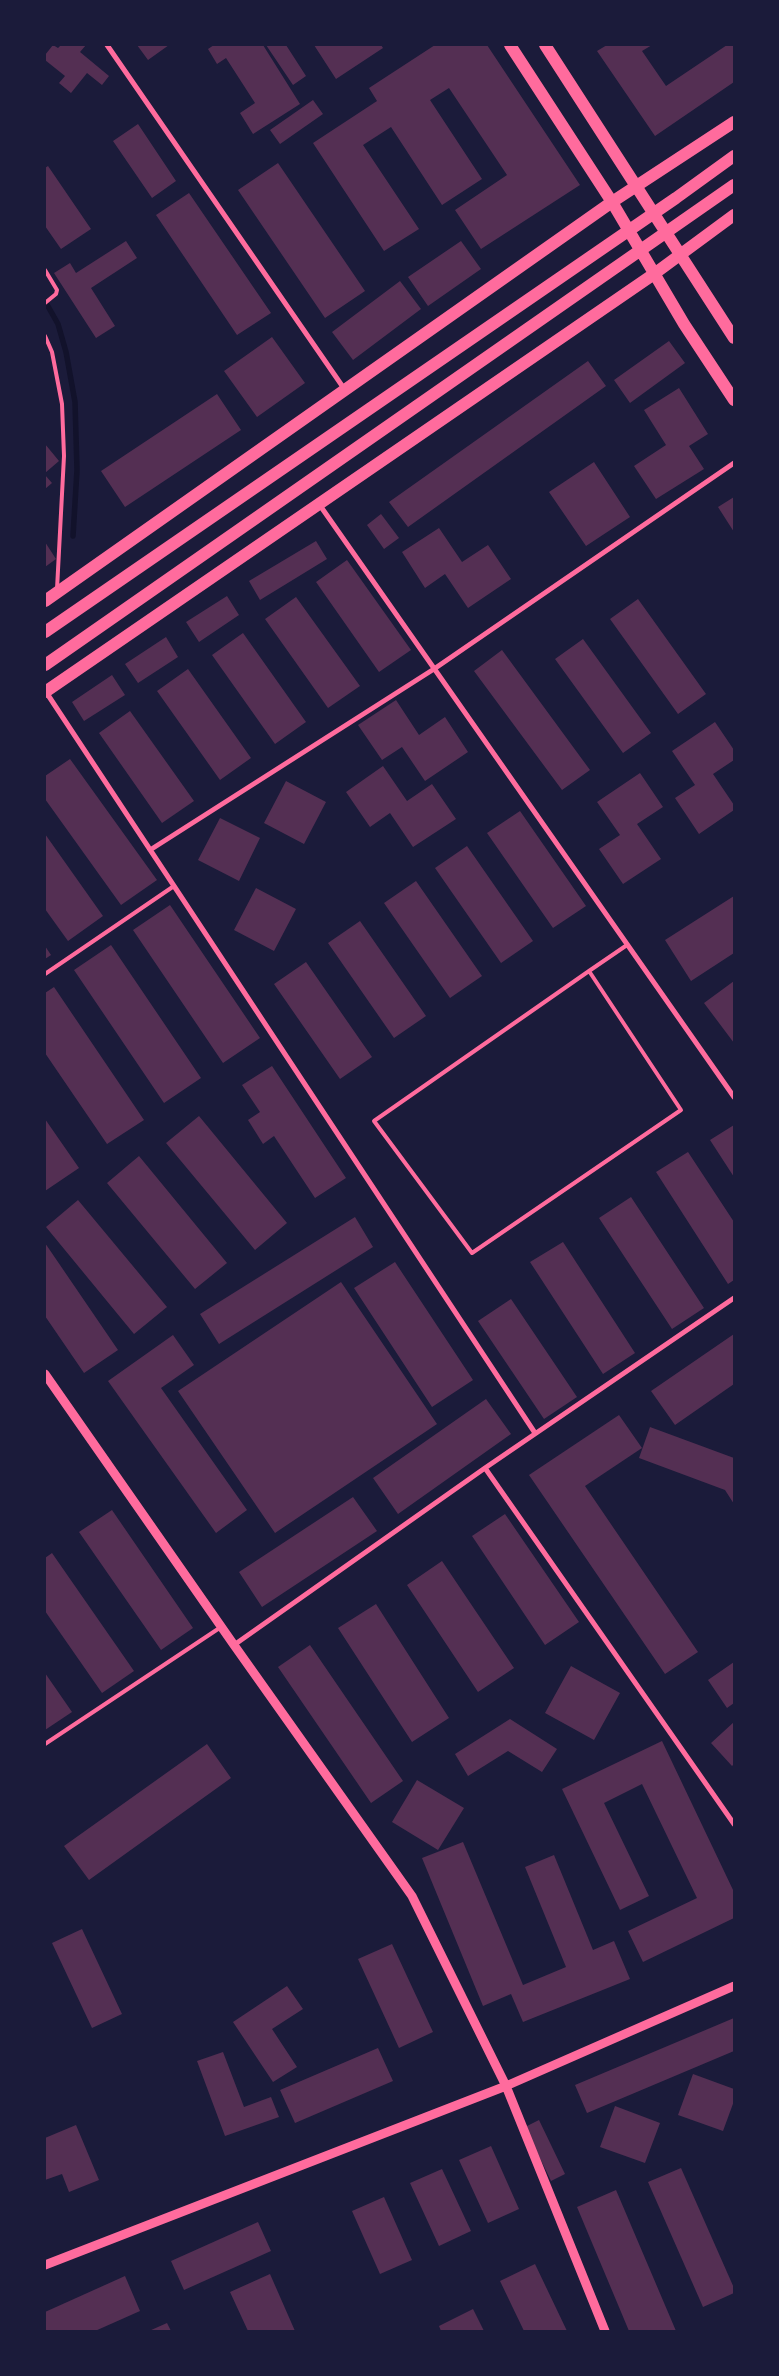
<!DOCTYPE html>
<style>
body{margin:0}
#map{position:relative;width:779px;height:2376px;overflow:hidden;background:#1b1b3a;font-family:Signika,sans-serif}
canvas{display:block}
.frame{position:absolute;inset:0;border:46px solid #1b1b3a;pointer-events:none}
</style>
<div id="map">
<canvas width="779" height="2376"></canvas>
<div class="frame"></div>
</div>
<script>
const ctx = document.querySelector('canvas').getContext('2d');
ctx.lineJoin = 'round';
const toPath = rows => new Path2D(rows.map(r => 'M' + r).join(''));
function strokePath(path, color, width, dash) { ctx.strokeStyle = color; ctx.lineWidth = width; ctx.lineCap = dash ? 'butt' : 'round'; ctx.setLineDash(dash || []); ctx.stroke(path); }
function fillPath(path, color) { ctx.fillStyle = color; ctx.fill(path, 'evenodd'); }
strokePath(toPath([
 [45,301,58,324,66,352,75,402,77,470,73,536]
]), '#12122b', 5.5);
fillPath(toPath([
 [53,45,58,48,61,45,86,45,80,52,109,76,102,85,87,73,71,93,59,83,65,76,45,60,45,55],
 [137,45,169,45,148,60],
 [214,45,263,45,300,104,253,134,240,113,255,103,226,58,217,64,208,49],
 [266,45,286,45,306,76,293,85],
 [314,45,381,45,383,48,336,79],
 [435,45,487,45,580,185,481,249,455,210,507,175,449,88,430,100,482,179,442,205,391,127,363,145,419,229,384,251,313,143,377,101,369,88],
 [607,45,652,45,642,51,666,86,727,45,734,45,734,82,655,136,597,51],
 [313,100,323,114,280,144,270,130],
 [138,124,176,181,152,198,113,141],
 [278,163,365,291,325,318,238,190],
 [48,166,91,229,61,249,45,226,45,168],
 [189,193,271,313,237,335,156,215],
 [126,241,137,258,91,288,115,326,96,338,54,273,70,263,76,273],
 [461,241,481,269,428,306,408,277],
 [400,281,421,309,353,360,332,332],
 [272,337,305,383,257,417,224,371],
 [669,341,685,363,630,403,614,380],
 [588,361,606,386,408,527,389,502],
 [679,388,708,434,689,446,704,469,656,499,634,466,666,445,644,410],
 [217,394,241,430,125,507,101,471],
 [45,444,59,461,45,473],
 [594,462,630,517,586,546,549,492],
 [45,475,52,483,45,489],
 [734,497,734,532,718,507],
 [381,514,399,538,384,549,367,525],
 [439,528,462,562,488,545,511,579,468,608,445,574,425,588,402,552],
 [316,541,327,559,260,600,249,581],
 [45,542,56,559,45,567],
 [347,560,411,650,379,672,316,582],
 [227,596,239,615,199,642,186,622],
 [296,597,360,686,328,708,265,619],
 [638,599,706,694,678,714,610,619],
 [243,633,306,722,275,744,212,655],
 [166,637,178,657,138,683,125,664],
 [583,639,651,733,623,753,555,659],
 [502,650,590,770,562,790,474,671],
 [188,669,251,758,220,780,157,691],
 [112,675,125,695,84,721,72,702],
 [396,700,419,735,445,717,468,752,425,781,402,747,382,760,358,725],
 [130,711,194,801,162,823,99,733],
 [715,722,734,750,734,760,713,774,734,805,734,810,699,834,675,798,695,785,672,751],
 [70,759,157,880,121,905,45,799,45,776],
 [383,766,407,801,432,784,456,819,413,847,390,813,370,827,346,792],
 [640,773,663,807,637,824,661,859,623,884,599,849,620,835,597,802],
 [286,781,326,802,304,844,264,823],
 [520,811,586,906,553,928,487,833],
 [220,818,260,838,239,881,198,860],
 [45,834,103,916,68,941,45,909],
 [467,846,533,941,501,963,435,868],
 [416,881,482,976,450,998,384,903],
 [256,888,296,909,274,951,234,930],
 [734,896,734,953,691,981,665,940],
 [170,905,260,1038,223,1063,133,930],
 [360,921,426,1016,394,1038,328,943],
 [111,945,201,1078,164,1103,74,970],
 [45,946,51,955,45,959],
 [306,962,372,1057,340,1079,274,984],
 [734,981,734,1043,704,1003],
 [54,987,144,1120,107,1144,45,1053,45,993],
 [272,1066,346,1178,315,1198,274,1136,263,1144,248,1120,260,1112,242,1085],
 [199,1116,287,1223,255,1250,166,1143],
 [45,1119,79,1168,45,1191],
 [734,1125,734,1177,710,1140],
 [688,1152,734,1222,734,1280,728,1284,656,1172],
 [139,1156,227,1263,195,1289,107,1183],
 [631,1197,704,1308,672,1329,599,1218],
 [78,1200,167,1307,134,1334,46,1227],
 [355,1217,373,1247,219,1344,200,1314],
 [563,1242,635,1353,603,1374,530,1262],
 [45,1243,118,1350,84,1373,45,1316],
 [395,1262,473,1380,432,1407,354,1288],
 [341,1282,437,1424,275,1533,178,1391],
 [511,1299,577,1397,544,1419,478,1321],
 [734,1334,734,1384,675,1425,651,1391],
 [173,1335,194,1365,161,1388,247,1510,216,1533,108,1381],
 [486,1399,511,1434,398,1514,373,1478],
 [619,1415,642,1448,585,1486,698,1652,665,1674,529,1475],
 [650,1427,734,1458,734,1504,725,1490,639,1458],
 [353,1497,377,1531,262,1607,239,1572],
 [112,1510,193,1628,161,1650,79,1532],
 [505,1514,579,1622,545,1645,472,1536],
 [52,1553,134,1671,102,1693,45,1611,45,1558],
 [442,1561,514,1668,478,1692,407,1585],
 [376,1604,449,1718,412,1742,338,1628],
 [310,1645,403,1781,371,1803,278,1667],
 [734,1662,734,1703,727,1708,708,1680],
 [571,1666,620,1693,594,1740,545,1713],
 [45,1673,72,1712,45,1730],
 [510,1719,557,1749,542,1772,508,1751,468,1776,455,1754],
 [734,1722,734,1764,732,1766,711,1743],
 [662,1741,734,1892,734,1918,643,1962,628,1931,697,1898,642,1784,604,1803,649,1896,620,1910,562,1789],
 [207,1744,231,1778,89,1880,64,1846],
 [417,1780,464,1808,438,1850,392,1822],
 [463,1842,523,1985,566,1967,525,1867,554,1855,593,1950,614,1941,630,1979,523,2022,511,1994,483,2006,422,1858],
 [82,1929,122,2014,92,2028,52,1943],
 [392,1944,433,2032,399,2048,358,1959],
 [287,1986,303,2009,272,2029,297,2067,273,2082,233,2022],
 [734,2018,734,2051,587,2113,575,2085],
 [378,2048,393,2081,295,2123,280,2090],
 [223,2052,244,2107,271,2097,279,2117,225,2136,197,2061],
 [693,2074,734,2089,734,2101,723,2131,678,2115],
 [615,2106,660,2123,645,2163,600,2147],
 [539,2120,565,2174,551,2181,525,2127],
 [76,2125,99,2180,69,2192,62,2174,45,2180,45,2138],
 [491,2146,519,2209,488,2223,459,2160],
 [681,2168,734,2288,734,2293,703,2307,648,2182],
 [442,2169,471,2231,439,2246,410,2183],
 [616,2190,676,2331,629,2331,577,2207],
 [384,2197,412,2260,380,2274,352,2211],
 [258,2222,271,2251,184,2290,171,2261],
 [535,2264,567,2331,524,2331,500,2281],
 [270,2274,295,2331,248,2331,230,2292],
 [125,2276,140,2311,95,2331,45,2331,45,2312],
 [473,2309,484,2331,441,2331,439,2326],
 [167,2323,171,2331,149,2331]
]), '#542f53');
strokePath(toPath([
 [45,270,57,290,56,294,45,303],
 [45,336,52,352,62,404,64,456,57,589],
 [589,971,681,1110,472,1253,374,1121,589,971,627,945],
 [45,974,174,886],
 [45,1744,221,1627]
]), '#ff6b9d', 4);
strokePath(toPath([
 [107,45,345,390],
 [319,504,734,1097],
 [46,692,535,1433],
 [150,850,434,669,734,463],
 [485,1468,734,1824],
 [234,1645,485,1468,734,1298]
]), '#ff6b9d', 5);
strokePath(toPath([
 [45,1374,234,1645,412,1896,506,2086,605,2331],
 [45,2265,506,2086,734,1986]
]), '#ff6b9d', 9);
strokePath(toPath([
 [510,45,612,202,684,324,734,400],
 [545,45,734,338],
 [45,601,612,202,734,122],
 [45,632,676,198,734,156],
 [45,665,734,185],
 [45,692,654,274,734,215]
]), '#ff6b9d', 12);
</script>
